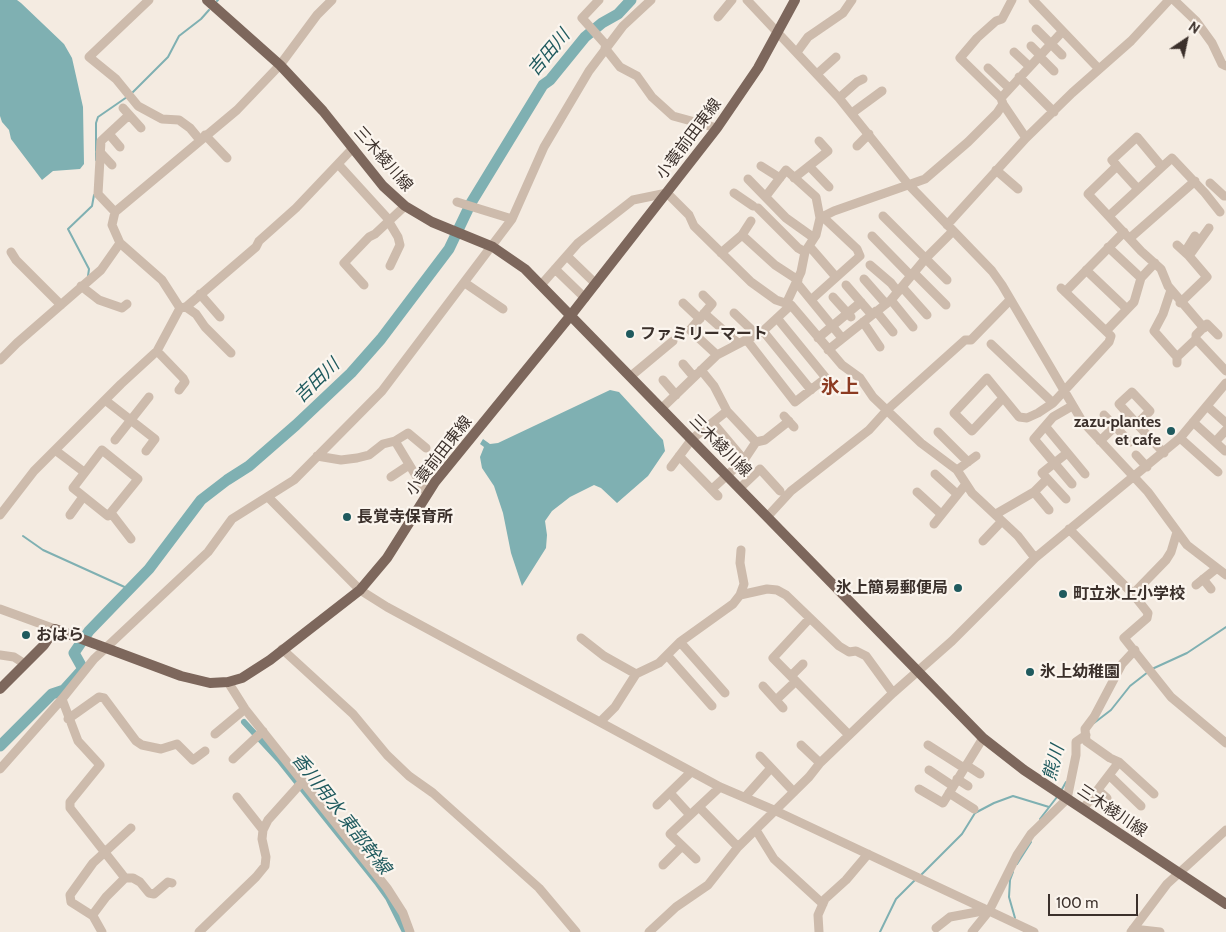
<!DOCTYPE html>
<meta charset="utf-8">
<style>
body{margin:0}
#map{position:relative;width:1226px;height:932px;overflow:hidden;background:#f4ebe1;font-family:Cabin,sans-serif}
canvas{display:block}
.north{position:absolute;left:1161px;top:15px;width:50px;height:50px;-webkit-text-stroke:4px #fbf5ee;paint-order:stroke;rotate:34deg;font-size:14px;font-weight:700;line-height:20px;text-align:center;color:#3b302b}
.north::after{content:'';display:block;margin:auto;width:18px;height:22px;background:#3b302b;clip-path:polygon(50% 0,100% 100%,50% 72%,0 100%)}
.scale{position:absolute;left:1048px;top:894px;width:90px;height:22px;box-sizing:border-box;border:2px solid #3b302b;border-top:0;padding-left:6px;font-size:15px;line-height:18px;white-space:nowrap;color:#3b302b;-webkit-text-stroke:4px #fbf5ee;paint-order:stroke}
</style>
<div id="map">
<canvas width="1226" height="932"></canvas>
<div class="north">N</div>
<div class="scale">100 m</div>
</div>
<script>
const ctx = document.querySelector('canvas').getContext('2d');
ctx.lineJoin = 'round';
function fillPath(path, color) { ctx.fillStyle = color; ctx.fill(path, 'evenodd'); }
const toPath = rows => new Path2D(rows.map(r => 'M' + r).join(''));
function strokePath(path, color, width, dash) { ctx.strokeStyle = color; ctx.lineWidth = width; ctx.lineCap = dash ? 'butt' : 'round'; ctx.setLineDash(dash || []); ctx.stroke(path); }
function label(font, color, halo, rows, align = 'center') {
  ctx.font = font + ' Cabin,"Noto Sans JP",sans-serif'; ctx.lineWidth = 4.5; ctx.setLineDash([]); ctx.textBaseline = 'middle'; ctx.strokeStyle = halo; ctx.fillStyle = color; for (const [text, x, y, turn = 0] of rows) {
    ctx.save(); ctx.translate(x, y); ctx.rotate((+turn || 0) * Math.PI / 180); ctx.textAlign = isNaN(turn) ? turn : align; if (halo) ctx.strokeText(text, 0, 0); ctx.fillText(text, 0, 0); ctx.restore();
  }
}
fillPath(toPath([
 [0,0,17,0,21,3,64,44,72,58,83,107,84,164,80,169,53,171,42,180,11,139,9,130,2,122,0,116],
 [610,390,619,392,663,440,665,451,648,476,617,503,601,488,594,485,570,497,552,511,545,521,547,535,546,548,522,586,511,553,503,513,494,486,482,468,480,457,484,447,480,444,483,439,490,444,498,443]
]), '#7fb0b2');
strokePath(toPath([
 [217,1,218,0],
 [133,92,168,57,179,36,201,19,209,10],
 [96,160,96,123,98,117,127,97],
 [88,276,89,269,68,229,92,206,94,195],
 [23,536,43,550,129,589],
 [1152,669,1187,653,1226,627],
 [1094,723,1111,710,1130,686,1148,672],
 [1061,791,1066,782],
 [1040,819,1057,797],
 [1017,864,1031,842],
 [1013,872,1010,880,1009,897,1015,918],
 [921,875,962,834,975,813,994,803,1013,796,1049,807],
 [880,932,896,899,915,880]
]), '#7fb0b2', 2);
strokePath(toPath([
 [244,722,279,760,378,884,388,898,405,932]
]), '#7fb0b2', 6);
strokePath(toPath([
 [0,746,52,694,64,690,83,669,74,653,89,631,149,569,201,500,227,480,249,466,296,425,351,373,381,339,449,249,471,203,543,85,550,80,585,37,602,23,618,14,631,0]
]), '#7fb0b2', 11);
strokePath(toPath([
 [149,0,89,57,116,79,138,106,162,119,179,120,190,128,200,140],
 [599,0,582,18,607,46],
 [747,0,839,98,908,184,992,271,1002,285,1082,421,1148,492,1187,545,1226,575],
 [1033,0,1099,69],
 [1174,0,1196,21,1212,43,1222,64,1226,66],
 [718,17,732,0],
 [1036,29,1062,55],
 [1031,46,1040,55],
 [605,48,620,67,637,76,652,97,673,116,717,128],
 [797,52,808,37,843,13,852,0],
 [1014,52,1029,66],
 [1039,56,1054,71],
 [988,68,1009,88],
 [817,74,836,57],
 [1019,77,1054,112],
 [839,98,857,82,863,79],
 [1001,98,1062,32],
 [1003,104,1026,138],
 [123,108,141,128],
 [852,113,882,91],
 [109,134,120,147],
 [205,135,227,158],
 [857,146,869,134],
 [100,152,112,165],
 [338,164,390,221],
 [761,166,780,178],
 [809,166,829,187],
 [1117,166,1138,189],
 [996,170,1018,189],
 [794,178,828,151,819,141],
 [748,179,786,218,814,238],
 [1210,183,1224,196,1226,196],
 [734,193,753,206],
 [766,196,786,170,816,197,820,218],
 [457,202,512,219],
 [758,208,798,248,805,252],
 [115,212,98,194,101,141,129,115],
 [883,216,947,280],
 [1109,216,1162,167],
 [389,222,398,237,400,245,390,266],
 [947,225,1026,138,1072,93,1131,41,1169,0],
 [742,235,775,265,798,280],
 [872,236,911,276],
 [1130,238,1195,181],
 [1177,245,1189,256],
 [810,247,836,277],
 [11,252,16,260,61,305],
 [1185,252,1195,236],
 [721,253,742,235,751,221],
 [568,257,596,284],
 [870,265,891,283,898,292],
 [555,269,585,298],
 [1086,270,1127,309],
 [914,273,946,305],
 [1141,278,1155,263],
 [864,279,886,304],
 [465,283,503,309],
 [797,283,842,338],
 [364,285,344,263,369,237,375,234,405,206],
 [541,285,578,243,633,200,667,193,689,215,694,226,751,282,776,300,791,305,842,365,860,378,873,397,921,443,957,470,972,493,1018,536,1035,558],
 [846,285,872,315],
 [81,286,99,300,122,308,127,304],
 [902,287,927,315],
 [1171,290,1163,314,1154,331,1177,357],
 [1065,292,1124,232],
 [200,294,220,317],
 [703,295,712,304,690,330,717,355],
 [833,297,851,317],
 [812,299,860,256,857,249,823,217],
 [891,300,913,327],
 [787,302,801,272,805,252,816,235,820,218,834,211,925,179,968,142,997,113,1003,104,1001,98,960,58,977,38,996,21,1002,19,1012,0],
 [683,303,700,319],
 [1180,303,1207,277,1189,256,1209,228],
 [186,307,196,314,205,327,231,353],
 [180,308,162,280,120,243,112,225,115,212,237,110,280,65,317,15,332,0],
 [876,311,893,332],
 [704,313,738,343],
 [734,313,756,334],
 [863,322,880,347],
 [1204,328,1168,286,1161,269,1141,251,1088,194,1117,166,1112,160,1137,137,1162,167,1172,158,1205,193,1220,212],
 [763,331,811,390],
 [1106,331,1134,302,1141,278,1108,247],
 [818,338,861,302],
 [746,339,795,402,826,378,777,318],
 [1196,339,1226,371],
 [991,344,1053,403],
 [828,350,891,300,926,258,953,231],
 [157,351,183,378,185,382,179,390],
 [0,360,17,343,101,270,120,243],
 [1177,363,1177,357,1196,339,1196,335,1207,324,1218,335],
 [683,364,694,377],
 [701,370,714,386,727,411,756,442],
 [631,376,673,341],
 [663,380,676,395],
 [1003,398,972,431,954,413,987,378,1019,417,1027,418,1038,413,1053,403,1109,342,1111,336,1061,288],
 [105,400,155,439,146,451],
 [1072,406,1053,417,1034,439,1072,484],
 [1207,406,1226,423],
 [662,408,717,355,763,331,791,305],
 [1104,415,1130,442],
 [784,416,794,427],
 [1193,422,1225,451],
 [713,423,744,460],
 [1137,424,1150,411,1132,392,1119,404,1137,424,1164,453],
 [1046,427,1085,474],
 [938,432,968,462],
 [1180,438,1218,472],
 [115,440,149,397],
 [395,441,427,494],
 [1100,441,1128,414],
 [1215,442,1226,430],
 [55,450,84,472],
 [102,450,138,479,108,516,73,488,102,450],
 [1136,455,1147,467],
 [317,456,341,460,357,458,369,455,383,444,395,441,408,433,426,448],
 [679,456,718,496],
 [671,467,692,439,727,411],
 [957,470,976,456],
 [935,474,957,494],
 [391,477,409,465],
 [740,488,760,469,780,491],
 [712,489,744,460,756,442,765,440,789,421],
 [917,492,941,514],
 [1034,492,1049,510],
 [268,497,360,590,387,607,720,787,776,811,1034,932],
 [1066,499,1042,473,1067,453],
 [111,513,131,539],
 [996,514,1034,492,1047,479],
 [0,515,34,471,121,384,157,351,180,308,186,307,256,247,259,241,296,208,353,148],
 [70,515,83,497],
 [768,516,791,491,869,430,888,409,965,340,971,340,1010,300],
 [934,524,966,484],
 [1069,529,1133,594,1148,613,1147,618,1124,638,1171,697,1226,743],
 [983,541,1002,521],
 [1203,579,1211,589],
 [1196,585,1217,568],
 [1133,594,1166,560,1171,552,1177,532],
 [740,595,767,589,777,590,786,595,839,646,849,652,856,651,866,656,893,693],
 [0,609,55,629],
 [810,618,773,658,849,735],
 [581,638,604,656,636,674],
 [680,642,725,693],
 [282,649,353,714,387,755,409,776,433,793,539,888,576,932],
 [1135,650,1122,664,1094,717,1085,729,1086,741,1110,758,1119,762,1154,794],
 [0,655,14,657,25,664],
 [667,655,712,706],
 [791,676,803,664],
 [228,682,245,709,387,888,403,913,410,932],
 [763,686,783,708],
 [62,699,78,741,100,765,70,802,70,808,125,878,133,878,140,882,149,893,154,894,168,882,172,883],
 [776,700,796,681],
 [68,719,99,697,104,698,136,741,142,745,161,749,177,744,193,760,205,751],
 [600,722,615,707,636,674,659,663,680,642,733,604,740,595,744,584,740,563,741,550],
 [215,734,245,709],
 [801,745,820,763],
 [928,745,964,768],
 [760,756,794,792],
 [233,759,263,731],
 [966,765,980,774],
 [0,769,62,699,94,659,208,552,232,519,294,480,382,391,512,219,544,147,589,71,623,26,651,0],
 [929,770,953,786],
 [1109,775,1141,806],
 [957,779,968,786],
 [919,789,943,803,983,738],
 [1098,790,1107,798],
 [670,793,690,815],
 [949,793,974,809],
 [237,797,263,830],
 [745,797,771,768],
 [657,805,691,772],
 [699,807,738,847],
 [1083,809,1119,762],
 [756,830,774,859,823,904],
 [696,859,670,834,720,787],
 [663,865,682,846],
 [93,916,71,902,70,895,93,863,131,828],
 [936,928,950,917,977,912,983,908],
 [1133,929,1160,932],
 [102,932,93,916,94,913,106,897,125,878],
 [199,932,256,877,265,866,266,857,262,839,263,830,268,820,303,781],
 [649,932,676,907,708,885,738,847,809,777,820,763,893,693,952,641,1035,558,1180,438,1226,383],
 [819,932,818,915,825,899,846,880,868,854],
 [972,932,989,911,1017,855,1031,834,1067,799,1076,755,1076,742,1086,735],
 [1131,932,1167,884,1226,830]
]), '#cdbbac', 9);
strokePath(toPath([
 [207,0,280,65,323,111,383,186,405,206,432,222,493,247,525,269,983,738,1024,770,1226,904],
 [0,689,44,645,55,629,181,676,210,683,228,682,242,678,270,660,360,590,387,558,435,482,571,315,717,128,758,68,795,0]
]), '#7d675c', 10);
for (const [x, y, r, color] of [
 [630,334,5,"#1f5a5e"],
 [1171,431,5,"#1f5a5e"],
 [347,517,5,"#1f5a5e"],
 [958,588,5,"#1f5a5e"],
 [1063,594,5,"#1f5a5e"],
 [26,635,5,"#1f5a5e"],
 [1030,672,5,"#1f5a5e"]
]) { const dot = new Path2D(); dot.arc(x, y, r, 0, 2 * Math.PI); ctx.fillStyle = color; ctx.fill(dot); strokePath(dot, '#fbf5ee', 2); }
label('16px', '#3b302b', '#fbf5ee', [
 ["小蓑前田東線",689,139,-53],
 ["三木綾川線",383,159,49],
 ["三木綾川線",720,446,45],
 ["小蓑前田東線",439,456,-52],
 ["三木綾川線",1112,811,34]
]);
label('bold 16px', '#3b302b', '#fbf5ee', [
 ["ファミリーマート",640,334],
 ["zazu•plantes",1161,422,"right"],
 ["et cafe",1161,440,"right"],
 ["長覚寺保育所",357,517],
 ["氷上簡易郵便局",948,588,"right"],
 ["町立氷上小学校",1073,594],
 ["おはら",36,635],
 ["氷上幼稚園",1040,672]
], 'left');
label('italic 18px', '#1f5a5e', '#fbf5ee', [
 ["吉田川",549,53,-50],
 ["吉田川",317,381,-44],
 ["熊川",1054,763,-76],
 ["香川用水 東部幹線",341,814,52]
]);
label('bold 19px', '#8c3b22', '#fbf5ee', [
 ["氷上",840,387]
]);
</script>
